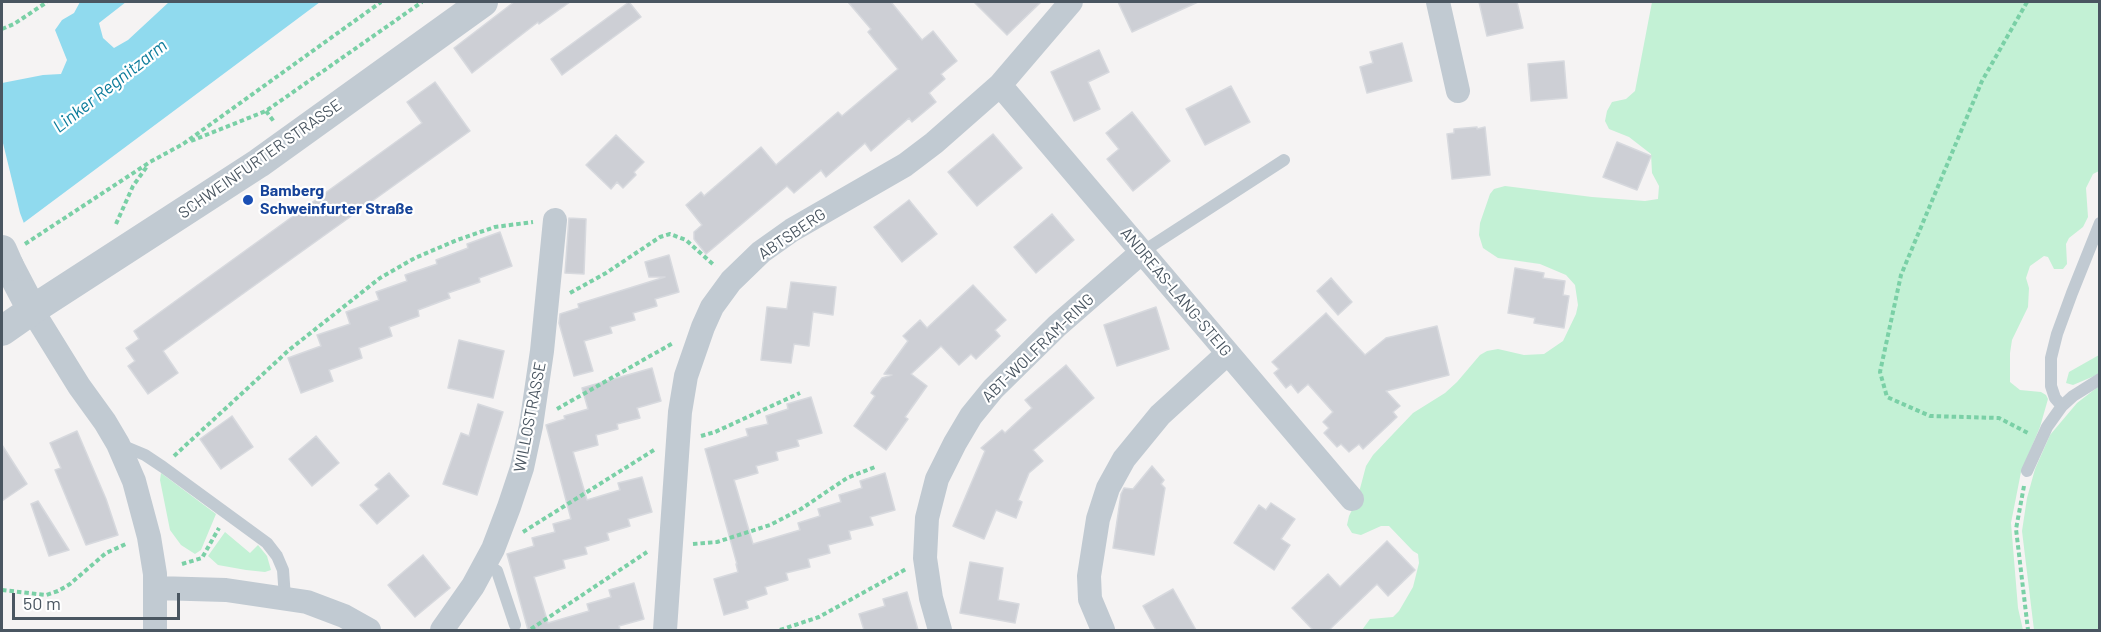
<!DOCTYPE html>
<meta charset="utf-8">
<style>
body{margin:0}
#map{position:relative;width:2101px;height:632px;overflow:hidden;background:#f5f3f3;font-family:Barlow,sans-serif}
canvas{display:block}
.frame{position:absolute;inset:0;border:3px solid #4a5661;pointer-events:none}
.scale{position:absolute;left:12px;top:593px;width:168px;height:27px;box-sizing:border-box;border:3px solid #4a5661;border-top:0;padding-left:8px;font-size:18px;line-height:21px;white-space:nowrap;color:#4a5661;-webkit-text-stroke:4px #fff;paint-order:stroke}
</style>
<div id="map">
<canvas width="2101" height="632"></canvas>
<div class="frame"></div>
<div class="scale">50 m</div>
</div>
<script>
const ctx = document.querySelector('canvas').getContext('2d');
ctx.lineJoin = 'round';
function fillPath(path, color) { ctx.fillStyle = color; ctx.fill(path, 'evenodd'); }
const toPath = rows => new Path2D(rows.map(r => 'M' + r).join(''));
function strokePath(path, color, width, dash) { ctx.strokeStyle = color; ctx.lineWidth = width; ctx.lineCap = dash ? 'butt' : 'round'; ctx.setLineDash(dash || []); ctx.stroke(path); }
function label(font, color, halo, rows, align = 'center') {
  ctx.font = font + ' Barlow,sans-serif'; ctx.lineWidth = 4.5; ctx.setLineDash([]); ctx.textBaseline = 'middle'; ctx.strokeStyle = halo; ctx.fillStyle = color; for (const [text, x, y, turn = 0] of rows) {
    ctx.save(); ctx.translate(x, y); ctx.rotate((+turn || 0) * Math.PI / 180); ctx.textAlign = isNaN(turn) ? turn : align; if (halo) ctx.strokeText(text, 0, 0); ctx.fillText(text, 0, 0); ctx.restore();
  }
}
fillPath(toPath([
 [1652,2,2099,2,2099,171,2093,174,2086,188,2088,217,2083,227,2069,238,2066,244,2067,264,2063,269,2054,269,2048,257,2044,256,2030,266,2026,278,2029,288,2028,307,2012,340,2010,353,2010,382,2020,390,2041,392,2046,395,2048,399,2040,427,2021,472,2011,523,2018,608,2023,630,1362,630,1370,619,1393,617,1399,611,1413,587,1419,563,1418,554,1413,551,1389,526,1381,526,1361,535,1352,533,1347,525,1349,516,1357,500,1366,466,1373,455,1413,413,1445,393,1457,382,1480,355,1487,351,1498,349,1524,355,1544,354,1563,341,1576,314,1578,305,1575,285,1566,275,1540,264,1498,258,1483,248,1479,235,1480,223,1490,194,1494,189,1505,186,1592,197,1645,201,1658,199,1659,186,1652,173,1651,154,1629,137,1609,129,1605,121,1607,111,1612,102,1626,99,1635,91],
 [2099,355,2099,374,2073,385,2066,383,2069,372],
 [2099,386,2099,630,2034,630,2022,531,2027,498,2035,469,2050,435,2077,403],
 [161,473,216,514,201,550,195,554,181,545,170,530,160,480],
 [225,532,250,553,258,545,267,556,271,570,265,572,246,570,218,565,208,556]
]), '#c3f1d5');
fillPath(toPath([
 [80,2,126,2,99,23,103,38,114,48,128,40,169,2,320,2,2,239,2,83,43,75,61,74,67,60,55,30,62,20,74,13]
]), '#90daee');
fillPath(toPath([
 [2,139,20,213,25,226,2,242]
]), '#f5f3f3');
const building = toPath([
 [514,2,570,2,539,24,538,22,472,73,454,48,514,2],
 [629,2,641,17,562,75,551,59,629,2],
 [848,2,891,2,922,40,933,31,957,61,941,74,945,79,929,93,936,102,912,122,909,118,871,151,865,143,826,177,821,170,794,193,787,186,706,254,694,239,694,232,702,225,686,205,701,192,704,196,761,147,776,165,838,112,842,116,898,69,868,32,871,29,848,2],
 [974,2,1041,2,1007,35,974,2],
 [1118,2,1198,2,1132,32,1118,2],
 [1479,2,1517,2,1523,28,1487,36,1479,2],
 [1402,43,1412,81,1367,93,1360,67,1373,63,1370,52,1402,43],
 [1099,50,1109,72,1088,82,1100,109,1074,121,1051,72,1099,50],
 [1564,61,1567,98,1531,101,1528,64,1564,61],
 [435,82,470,131,163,351,178,373,148,394,128,366,135,361,126,348,139,339,134,331,422,123,407,102,435,82],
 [1231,86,1250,122,1205,145,1186,109,1231,86],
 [1132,112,1170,161,1133,191,1107,159,1119,149,1106,133,1132,112],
 [1477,127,1477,129,1485,127,1490,175,1452,179,1447,134,1454,133,1454,129,1477,127],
 [993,134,1022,168,977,206,948,172,993,134],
 [616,135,644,162,634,172,636,175,623,188,617,182,611,189,586,165,616,135],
 [1617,142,1651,156,1637,190,1603,177,1617,142],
 [909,200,937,234,902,262,874,227,909,200],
 [1052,214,1074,240,1036,273,1014,247,1052,214],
 [569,218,586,219,584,274,565,273,569,218],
 [500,232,512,266,479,278,480,282,448,293,450,298,418,310,419,316,389,327,392,336,359,348,362,358,329,370,333,381,301,393,288,358,321,346,317,335,350,324,346,312,379,300,376,292,407,281,405,275,437,264,436,260,468,248,467,244,500,232],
 [669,255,679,292,655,299,657,306,633,313,635,320,610,327,612,333,584,341,593,371,574,376,559,323,560,314,579,308,578,304,665,277,649,277,645,262,669,255],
 [1515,268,1544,273,1543,278,1565,281,1563,295,1569,296,1564,328,1534,323,1535,318,1508,313,1515,268],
 [1331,278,1352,302,1338,315,1317,291,1331,278],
 [791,282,836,287,833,315,813,312,809,346,794,344,791,363,761,360,767,307,787,309,791,282],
 [973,285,1006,320,995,330,1000,336,976,359,971,354,959,365,941,346,911,374,927,386,905,417,908,419,886,450,854,426,875,396,871,393,882,378,892,375,884,374,908,341,903,336,920,320,927,328,973,285],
 [1156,307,1169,349,1117,366,1104,325,1156,307],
 [1326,313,1365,355,1386,338,1437,326,1449,375,1386,391,1400,406,1393,412,1397,417,1363,449,1359,444,1349,452,1341,444,1337,447,1324,433,1329,428,1323,422,1333,412,1308,384,1298,393,1291,384,1286,388,1274,373,1279,369,1272,362,1326,313],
 [459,340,504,351,493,398,448,388,459,340],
 [1066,365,1094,398,1033,450,1043,461,1029,473,1018,500,1022,502,1016,518,996,510,984,539,953,526,985,451,981,448,1002,430,1005,433,1032,408,1025,400,1066,365],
 [652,368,661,401,637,408,640,418,617,424,618,429,596,435,598,445,573,452,587,500,620,490,618,483,642,477,652,512,628,519,630,526,607,533,609,540,585,547,587,554,563,560,565,568,534,577,548,623,589,611,587,604,611,597,609,590,634,583,644,619,619,626,620,630,528,630,507,554,534,546,532,538,555,532,553,524,571,519,546,425,565,419,564,416,588,409,582,388,652,368],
 [811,397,822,433,797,440,799,446,776,452,778,460,756,466,758,473,734,480,753,544,800,530,798,523,820,516,818,509,841,502,839,495,862,488,860,481,885,473,895,510,870,517,873,525,849,531,851,539,828,545,830,553,808,559,810,567,786,573,788,580,765,587,767,594,746,601,748,608,724,615,714,579,738,572,736,564,737,564,705,449,748,436,746,429,768,424,766,416,788,409,787,404,811,397],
 [478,404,503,412,477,495,443,484,461,433,469,436,478,404],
 [232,416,253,447,221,469,200,439,232,416],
 [77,431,106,499,118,535,86,545,55,470,61,468,50,443,77,431],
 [316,436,339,463,312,486,289,459,316,436],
 [2,445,27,484,2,501,2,445],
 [1152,466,1164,480,1161,484,1165,488,1154,555,1113,548,1121,494,1124,488,1133,489,1152,466],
 [389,473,409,496,377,524,360,505,379,489,375,485,389,473],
 [38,501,69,550,49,556,31,504,38,501],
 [1271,503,1295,519,1281,539,1290,545,1274,570,1234,543,1259,505,1266,510,1271,503],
 [1387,541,1415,570,1388,596,1377,584,1329,630,1313,630,1292,608,1328,574,1340,587,1387,541],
 [423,555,450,588,415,617,388,585,423,555],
 [970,562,1003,568,998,600,1019,604,1015,623,960,613,970,562],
 [1173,589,1196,630,1156,630,1143,606,1173,589],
 [907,592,918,630,864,630,859,614,885,606,883,599,907,592]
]);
fillPath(building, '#cdcfd5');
strokePath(building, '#d7d9de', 1.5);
strokePath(toPath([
 [2027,2,1982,81,1901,275,1880,372,1887,397,1930,416,1999,418,2028,433],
 [2,29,14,24,47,2],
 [266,111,275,123],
 [191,141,266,111,422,2],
 [116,224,133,186,148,165],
 [25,244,150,162,183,144,381,2],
 [570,293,606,273,660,237,670,234,686,240,715,266],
 [557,409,673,343],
 [701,436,715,432,800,393],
 [174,456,289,350,380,278,415,258,457,240,495,227,533,222],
 [2024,486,2016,529,2028,630],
 [523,532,654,450],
 [693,544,717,542,770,525,801,509,847,478,875,467],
 [182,564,202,558,219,528],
 [2,590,46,595,58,591,70,584,106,553,128,543],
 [531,629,647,552],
 [780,630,819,617,906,569]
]), '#7ad0a6', 4, [4.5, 3]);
strokePath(toPath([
 [1142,252,1284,160],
 [2062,406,2055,398,2051,386,2051,358,2057,334,2072,293,2100,223],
 [121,445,145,455,163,467,267,543,277,556,283,570,285,598],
 [2027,471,2047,427,2062,406,2073,396,2100,379],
 [485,563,497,571,515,625]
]), '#c1cad2', 12);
strokePath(toPath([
 [1438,2,1458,91],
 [1000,85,1352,499],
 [32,310,79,386,105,422,118,444,134,481,149,537,155,574,155,630],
 [156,588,226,590,307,602,344,616,369,630],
 [442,630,473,586,493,549,509,507,522,468,531,426,542,351,555,220],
 [665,630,680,412,686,376,703,327,712,307,731,281,761,252,792,230,905,165,934,143,1000,85,1071,2],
 [940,630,931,598,925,558,927,518,937,479,955,443,971,416,993,389,1057,326,1142,252],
 [1103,630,1090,599,1089,576,1098,519,1108,488,1124,459,1160,415,1228,353]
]), '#c1cad2', 24);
strokePath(toPath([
 [9,266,32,310],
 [2,331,32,310,259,163,483,2]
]), '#c1cad2', 30);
strokePath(toPath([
 [2,250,9,266]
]), '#c1cad2', 30);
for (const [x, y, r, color] of [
 [248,200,6,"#1a4fb4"]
]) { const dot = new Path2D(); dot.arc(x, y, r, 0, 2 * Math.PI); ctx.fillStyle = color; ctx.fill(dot); strokePath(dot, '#fff', 2); }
label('16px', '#4a5661', '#fff', [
 ["SCHWEINFURTER STRASSE",260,159,-35],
 ["ABTSBERG",792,234,-34],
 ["ANDREAS-LANG-STEIG",1176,292,50],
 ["ABT-WOLFRAM-RING",1038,348,-44],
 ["WILLOSTRASSE",530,417,-79]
]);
label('bold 16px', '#164399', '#fff', [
 ["Bamberg",260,191],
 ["Schweinfurter Straße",260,209]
], 'left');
label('italic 18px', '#0c7c9b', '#fff', [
 ["Linker Regnitzarm",110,86,-38]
]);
</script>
